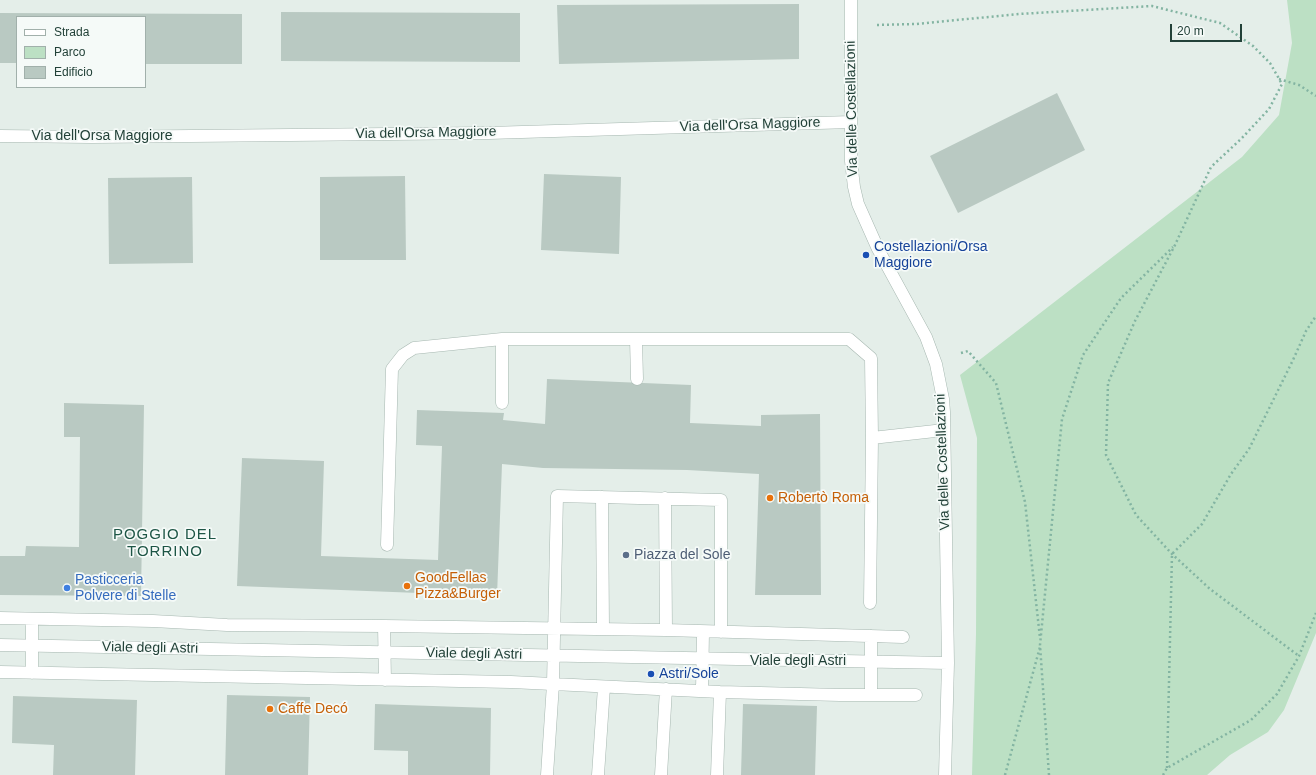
<!DOCTYPE html>
<meta charset="utf-8">
<style>
body{margin:0}
#map{position:relative;width:1316px;height:775px;overflow:hidden;background:#e4eee9;font-family:Helvetica,sans-serif}
canvas{display:block}
.legend{position:absolute;left:16px;top:16px;width:130px;height:72px;box-sizing:border-box;background:#f5faf8;border:1px solid #a1b0ab;margin:0;padding:5px 7px;list-style:none;font-size:12px;color:#224138}
.legend li{display:flex;align-items:center;gap:8px;height:20px}
.legend b{width:20px;border:1px solid #a1b0ab}
.scale{position:absolute;left:1170px;top:24px;width:72px;height:18px;box-sizing:border-box;border:2px solid #224138;border-top:0;padding-left:5px;font-size:12px;line-height:14px;white-space:nowrap;color:#224138;-webkit-text-stroke:3px #f5faf8;paint-order:stroke}
</style>
<div id="map">
<canvas width="1316" height="775"></canvas>
<ul class="legend">
<li><b style="height:5px;background:#fff"></b>Strada</li>
<li><b style="height:11px;background:#bce0c4"></b>Parco</li>
<li><b style="height:11px;background:#b9c9c2"></b>Edificio</li>
</ul>
<div class="scale">20 m</div>
</div>
<script>
const ctx = document.querySelector('canvas').getContext('2d');
ctx.lineJoin = 'round';
function fillPath(path, color) { ctx.fillStyle = color; ctx.fill(path, 'evenodd'); }
const toPath = rows => new Path2D(rows.map(r => 'M' + r).join(''));
function strokePath(path, color, width, dash) { ctx.strokeStyle = color; ctx.lineWidth = width; ctx.lineCap = dash ? 'butt' : 'round'; ctx.setLineDash(dash || []); ctx.stroke(path); }
function label(font, color, halo, rows, align = 'center') {
  ctx.font = font + ' Helvetica,sans-serif'; ctx.lineWidth = 3.5; ctx.setLineDash([]); ctx.textBaseline = 'middle'; ctx.strokeStyle = halo; ctx.fillStyle = color; for (const [text, x, y, turn = 0] of rows) {
    ctx.save(); ctx.translate(x, y); ctx.rotate((+turn || 0) * Math.PI / 180); ctx.textAlign = isNaN(turn) ? turn : align; if (halo) ctx.strokeText(text, 0, 0); ctx.fillText(text, 0, 0); ctx.restore();
  }
}
fillPath(toPath([
 [1287,0,1316,0,1316,633,1284,710,1268,732,1230,755,1207,775,972,775,976,634,977,438,960,375,1242,157,1279,115,1292,43]
]), '#bce0c4');
fillPath(toPath([
 [799,4,799,59,559,64,557,5],
 [281,12,520,13,520,62,281,61],
 [0,13,242,14,242,64,145,64,145,17,17,17,17,63,0,63],
 [1057,93,1085,150,958,213,930,156],
 [544,174,621,177,619,254,541,250],
 [405,176,406,260,320,260,320,177],
 [192,177,193,263,109,264,108,178],
 [547,379,691,385,690,423,761,426,761,415,820,414,821,595,755,595,759,474,687,470,543,468,502,464,497,596,237,586,242,458,324,461,321,556,438,560,442,446,416,445,417,410,504,413,503,420,545,424],
 [64,403,144,405,141,596,0,595,0,556,25,556,26,546,79,547,80,437,64,437],
 [227,695,310,697,308,775,225,775],
 [13,696,137,700,135,775,53,775,54,745,12,743],
 [375,704,491,708,490,775,408,775,408,751,374,750],
 [743,704,817,706,815,775,741,775]
]), '#b9c9c2');
const minor = toPath([
 [851,0,851,161,854,187,858,204,878,249,926,337,936,364,943,399,944,412,948,663,945,775],
 [0,136,92,137,489,133,851,122],
 [502,339,502,403],
 [636,339,637,379],
 [602,497,603,629],
 [665,498,666,630],
 [387,545,392,369,403,355,414,348,502,339,849,339,871,358,872,438,944,430],
 [870,603,872,438],
 [0,618,153,621,227,625,384,626,666,630,903,637],
 [384,626,385,680],
 [871,636,871,695],
 [0,645,948,663],
 [0,672,511,682,720,692,840,695,916,695],
 [32,673,32,619],
 [702,691,703,632],
 [547,775,553,684,557,496,721,500,721,632],
 [598,775,604,687],
 [661,775,666,689],
 [717,775,720,692]
]);
strokePath(minor, '#a6b7b0', 13);
strokePath(toPath([
 [877,25,916,24,1019,14,1152,6,1220,23,1253,46,1270,63,1282,84,1269,109,1242,138,1211,167,1175,245,1135,321,1108,383,1106,455,1136,515,1172,554,1210,589,1299,656],
 [1279,79,1299,85,1316,96],
 [961,353,968,351,996,383,1025,502,1040,638],
 [1167,768,1172,554,1202,524,1231,474,1249,449,1293,360,1306,331,1316,316],
 [1005,775,1040,647],
 [1049,775,1040,645,1062,419,1083,355,1121,298,1173,247],
 [1163,775,1167,768,1251,720,1277,694,1299,656,1316,613]
]), '#83b4a2', 2.5, [2, 3]);
strokePath(minor, '#fff', 12);
for (const [x, y, r, color] of [
 [866,255,4,"#1a4fb4"],
 [770,498,4,"#e8710a"],
 [626,555,4,"#5c6f8a"],
 [407,586,4,"#e8710a"],
 [67,588,4,"#3f7fe0"],
 [651,674,4,"#1a4fb4"],
 [270,709,4,"#e8710a"]
]) { const dot = new Path2D(); dot.arc(x, y, r, 0, 2 * Math.PI); ctx.fillStyle = color; ctx.fill(dot); strokePath(dot, '#f5faf8', 1.5); }
label('14px', '#224138', '#f5faf8', [
 ["Via delle Costellazioni",852,109,-91],
 ["Via dell'Orsa Maggiore",750,125,-2],
 ["Via dell'Orsa Maggiore",426,133,-1],
 ["Via dell'Orsa Maggiore",102,136],
 ["Via delle Costellazioni",943,462,-92],
 ["Viale degli Astri",150,648,1],
 ["Viale degli Astri",474,654,1],
 ["Viale degli Astri",798,661]
]);
label('14px', '#164399', '#f5faf8', [
 ["Costellazioni/Orsa",874,247],
 ["Maggiore",874,263],
 ["Astri/Sole",659,674]
], 'left');
label('14px', '#c56008', '#f5faf8', [
 ["Robertò Roma",778,498],
 ["GoodFellas",415,578],
 ["Pizza&Burger",415,594],
 ["Caffe Decó",278,709]
], 'left');
label('14px', '#4e5e75', '#f5faf8', [
 ["Piazza del Sole",634,555]
], 'left');
label('14px', '#366cbe', '#f5faf8', [
 ["Pasticceria",75,580],
 ["Polvere di Stelle",75,596]
], 'left');
ctx.letterSpacing = '1px';
label('15px', '#1d5545', '#f5faf8', [
 ["POGGIO DEL",165,535],
 ["TORRINO",165,552]
]);
ctx.letterSpacing = '0px';
</script>
